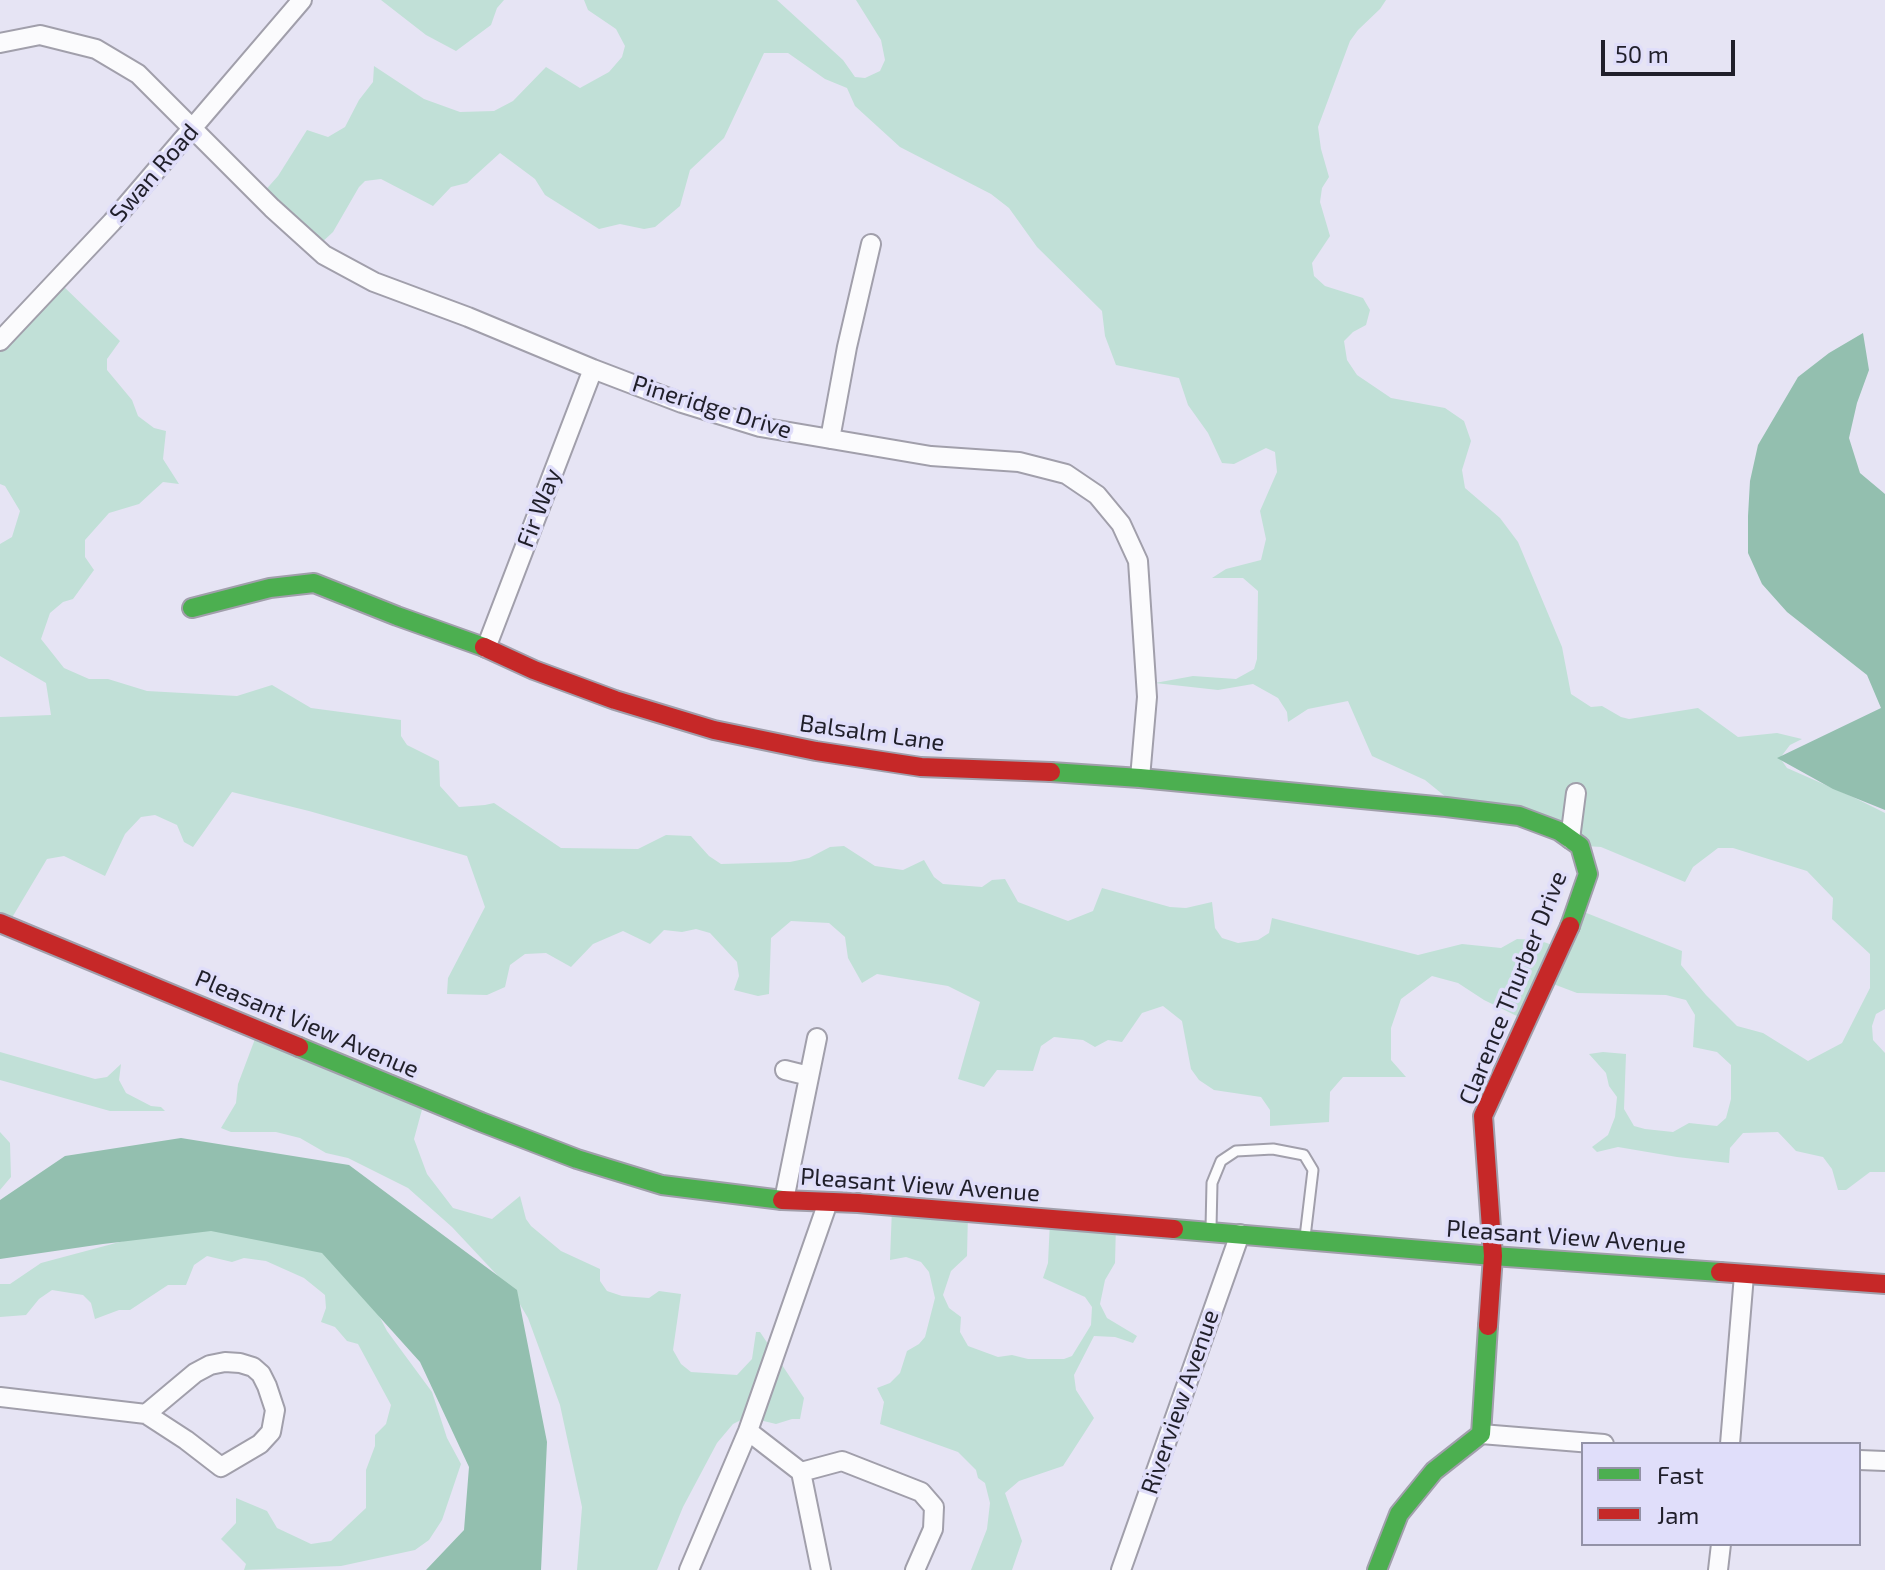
<!DOCTYPE html>
<style>
body{margin:0}
#map{position:relative;width:1885px;height:1570px;overflow:hidden;background:#e6e4f4;font-family:"Exo 2",sans-serif}
canvas{display:block}
.legend{position:absolute;left:1581px;top:1442px;width:280px;height:104px;box-sizing:border-box;background:#e0defa;border:2px solid #9392a7;margin:0;padding:10px 14px;list-style:none;font-size:24px;color:#201f2a}
.legend li{display:flex;align-items:center;gap:16px;height:40px}
.legend b{width:40px;border:2px solid #9392a7}
.scale{position:absolute;left:1601px;top:40px;width:134px;height:36px;box-sizing:border-box;border:4px solid #201f2a;border-top:0;padding-left:10px;font-size:24px;line-height:28px;white-space:nowrap;color:#201f2a;-webkit-text-stroke:6px #e0defa;paint-order:stroke}
</style>
<div id="map">
<canvas width="1885" height="1570"></canvas>
<ul class="legend">
<li><b style="height:10px;background:#4caf50"></b>Fast</li>
<li><b style="height:10px;background:#c62828"></b>Jam</li>
</ul>
<div class="scale">50 m</div>
</div>
<script>
const ctx = document.querySelector('canvas').getContext('2d');
ctx.lineJoin = 'round';
function fillPath(path, color) { ctx.fillStyle = color; ctx.fill(path, 'evenodd'); }
const toPath = rows => new Path2D(rows.map(r => 'M' + r).join(''));
function strokePath(path, color, width, dash) { ctx.strokeStyle = color; ctx.lineWidth = width; ctx.lineCap = dash ? 'butt' : 'round'; ctx.setLineDash(dash || []); ctx.stroke(path); }
function label(font, color, halo, rows, align = 'center') {
  ctx.font = font + ' "Exo 2",sans-serif'; ctx.lineWidth = 7; ctx.setLineDash([]); ctx.textBaseline = 'middle'; ctx.strokeStyle = halo; ctx.fillStyle = color; for (const [text, x, y, turn = 0] of rows) {
    ctx.save(); ctx.translate(x, y); ctx.rotate((+turn || 0) * Math.PI / 180); ctx.textAlign = isNaN(turn) ? turn : align; if (halo) ctx.strokeText(text, 0, 0); ctx.fillText(text, 0, 0); ctx.restore();
  }
}
fillPath(toPath([
 [381,0,504,0,497,8,491,25,456,51,426,35],
 [584,0,777,0,843,60,855,77,865,78,880,71,885,60,881,40,856,0,1386,0,1380,9,1358,30,1350,41,1318,127,1321,149,1329,177,1322,188,1320,202,1330,236,1312,263,1314,276,1325,286,1363,298,1370,310,1366,325,1353,332,1344,341,1347,360,1357,375,1391,398,1445,408,1464,421,1471,441,1462,470,1465,488,1500,518,1518,542,1562,647,1571,694,1591,707,1602,706,1621,717,1629,719,1698,708,1738,737,1777,733,1802,739,1790,745,1780,758,1787,768,1853,797,1885,813,1885,1009,1876,1014,1872,1026,1873,1040,1885,1053,1885,1172,1870,1172,1846,1190,1838,1190,1832,1169,1823,1157,1796,1151,1778,1132,1743,1133,1730,1148,1729,1163,1677,1157,1618,1147,1597,1152,1592,1147,1608,1135,1615,1117,1617,1097,1609,1086,1606,1073,1589,1054,1603,1052,1626,1054,1624,1109,1634,1126,1645,1129,1673,1132,1689,1123,1717,1126,1726,1118,1731,1099,1731,1065,1717,1052,1693,1047,1695,1015,1686,1000,1666,995,1577,993,1548,982,1525,1020,1484,1000,1458,983,1432,976,1401,999,1391,1028,1391,1060,1406,1077,1343,1077,1330,1092,1329,1122,1270,1126,1270,1110,1261,1097,1214,1090,1199,1080,1191,1069,1182,1021,1163,1006,1142,1013,1122,1042,1108,1040,1095,1047,1083,1040,1054,1037,1041,1046,1033,1071,997,1070,984,1087,958,1079,980,1002,948,986,877,974,862,983,848,958,845,937,829,923,791,921,771,938,769,994,758,996,734,990,739,976,737,962,710,933,696,929,682,932,664,930,650,944,623,931,593,944,571,967,546,953,525,954,510,965,505,987,487,995,447,994,448,978,485,907,467,856,309,811,232,792,193,847,184,842,177,825,155,815,141,817,125,834,105,876,64,856,47,859,7,926,0,924,0,717,51,715,46,683,0,656,0,544,12,537,20,511,5,486,0,484,0,344,61,284,120,341,107,359,107,370,132,400,138,416,154,428,166,431,163,459,179,484,163,482,139,504,109,513,85,540,85,557,94,570,73,599,63,602,50,613,41,639,64,668,89,679,108,679,147,691,237,696,272,685,311,708,401,720,401,736,407,745,439,761,440,786,459,807,485,805,494,803,561,848,638,849,666,835,691,836,709,856,721,864,790,862,809,858,830,847,844,846,875,866,903,870,924,860,934,877,943,884,982,887,992,880,1005,879,1018,902,1068,921,1093,911,1102,888,1170,907,1186,908,1212,902,1215,928,1222,938,1238,943,1258,940,1269,933,1272,918,1418,955,1462,944,1501,948,1517,939,1538,940,1561,948,1579,910,1682,951,1681,965,1706,995,1737,1026,1763,1033,1808,1061,1842,1043,1870,988,1870,954,1832,919,1833,898,1807,871,1733,848,1718,848,1693,867,1685,882,1601,847,1586,846,1457,806,1425,780,1372,756,1348,701,1308,709,1288,722,1287,712,1278,698,1253,684,1218,690,1155,683,1193,676,1236,679,1254,669,1257,659,1258,591,1243,578,1212,578,1226,569,1261,560,1266,539,1260,511,1277,472,1275,452,1266,448,1234,464,1222,463,1208,433,1188,405,1179,378,1116,365,1105,336,1102,311,1037,247,1009,208,991,194,900,147,855,106,847,88,825,79,788,53,764,53,724,138,690,170,680,206,655,227,644,229,620,224,599,229,545,195,535,179,500,153,467,183,451,187,433,206,381,179,365,181,359,187,333,232,319,245,262,194,278,176,307,130,328,137,345,127,359,100,373,82,374,66,424,99,460,112,494,111,513,101,546,67,580,88,609,72,622,57,625,46,616,29,588,10],
 [258,1031,426,1095,414,1139,427,1174,453,1208,492,1219,520,1196,526,1219,531,1226,561,1251,600,1269,600,1281,607,1291,622,1296,649,1298,659,1291,681,1294,673,1350,681,1364,691,1372,737,1375,752,1359,756,1332,760,1332,804,1398,800,1419,792,1419,776,1424,747,1417,733,1424,717,1443,683,1507,657,1570,577,1570,582,1507,560,1405,528,1318,512,1291,452,1227,408,1188,348,1158,326,1153,300,1138,276,1132,231,1132,221,1128,236,1103,238,1084],
 [0,1052,95,1079,107,1077,121,1064,119,1080,126,1093,151,1106,161,1107,165,1111,110,1111,0,1080],
 [0,1132,10,1143,11,1177,0,1190],
 [892,1208,968,1213,967,1256,951,1271,943,1295,949,1308,961,1317,960,1332,968,1346,998,1357,1012,1355,1028,1359,1064,1359,1072,1356,1091,1325,1092,1307,1085,1297,1043,1278,1048,1263,1050,1221,1116,1224,1115,1263,1105,1280,1100,1304,1107,1318,1137,1336,1133,1343,1115,1337,1094,1336,1074,1375,1076,1390,1094,1418,1063,1466,1019,1481,1005,1493,1022,1541,1012,1570,971,1570,987,1529,990,1503,985,1483,978,1478,976,1470,958,1452,880,1424,884,1402,877,1388,890,1383,900,1373,907,1351,919,1344,925,1337,935,1298,929,1272,921,1262,906,1257,890,1260],
 [243,1228,328,1250,374,1306,387,1331,432,1392,447,1438,461,1464,442,1520,429,1540,415,1550,341,1566,244,1570,246,1564,221,1539,236,1523,236,1498,267,1511,277,1528,311,1544,331,1541,366,1508,366,1470,375,1446,375,1435,386,1424,391,1405,358,1344,347,1341,335,1327,321,1322,326,1308,325,1295,304,1278,266,1261,244,1258,232,1262,207,1256,194,1265,186,1285,168,1285,130,1310,119,1310,95,1319,91,1303,83,1295,52,1290,39,1299,26,1315,0,1317,0,1284,10,1284,41,1263,142,1236]
]), '#c1e0d7');
fillPath(toPath([
 [1863,333,1869,370,1857,403,1849,438,1860,473,1885,494,1885,810,1833,789,1777,758,1881,708,1867,675,1787,612,1762,584,1748,553,1748,516,1750,481,1758,445,1798,377,1829,353],
 [181,1138,349,1165,517,1290,547,1442,541,1570,426,1570,464,1530,469,1467,420,1362,322,1253,211,1231,103,1244,0,1259,0,1200,65,1156]
]), '#93bfaf');
const lane = toPath([
 [1211,1228,1212,1183,1221,1161,1236,1151,1273,1149,1304,1155,1313,1170,1305,1237]
]);
const street = toPath([
 [0,43,40,35,96,49,138,74,272,208,324,255,374,282,468,317,593,369,682,403,760,427,931,456,1019,462,1066,474,1097,495,1121,524,1138,561,1147,697,1140,778],
 [0,341,112,222,302,0],
 [830,439,847,347,871,244],
 [486,648,593,369],
 [1570,839,1576,793],
 [785,1070,809,1076],
 [784,1200,817,1038],
 [0,1397,146,1414,186,1440,221,1467,260,1444,271,1432,275,1410,267,1386,261,1374,253,1367,240,1363,225,1362,210,1365,195,1373,146,1414],
 [748,1431,801,1472,821,1570],
 [1481,1434,1604,1444],
 [1730,1444,1744,1275],
 [1859,1460,1885,1461],
 [801,1472,842,1461,921,1492,934,1507,933,1529,915,1570],
 [689,1570,748,1431,828,1202],
 [1121,1570,1240,1234],
 [1718,1570,1721,1544]
]);
const fast = toPath([
 [192,608,270,588,314,583,397,616,484,647],
 [1051,772,1140,778,1446,807,1519,816,1559,831,1580,846,1588,874,1570,926],
 [299,1047,481,1122,577,1159,662,1185,782,1200],
 [1174,1229,1493,1256,1720,1272],
 [1377,1570,1399,1514,1434,1471,1481,1434,1488,1326]
]);
const jam = toPath([
 [484,647,534,670,615,700,714,730,816,751,921,767,1051,772],
 [0,923,299,1047],
 [782,1200,858,1203,1174,1229],
 [1720,1272,1885,1284],
 [1488,1326,1493,1256,1483,1116,1570,926]
]);
strokePath(lane, '#a19fab', 13);
strokePath(street, '#a19fab', 22);
strokePath(fast, '#a19fab', 22);
strokePath(jam, '#a19fab', 22);
strokePath(lane, '#fbfbfd', 9);
strokePath(street, '#fbfbfd', 18);
strokePath(fast, '#4caf50', 18);
strokePath(jam, '#c62828', 18);
label('24px', '#201f2a', '#e0defa', [
 ["Swan Road",154,173,-49],
 ["Pineridge Drive",712,407,17],
 ["Fir Way",539,508,-69],
 ["Balsalm Lane",872,733,8],
 ["Clarence Thurber Drive",1513,988,-68],
 ["Pleasant View Avenue",307,1024,23],
 ["Pleasant View Avenue",920,1185,4],
 ["Pleasant View Avenue",1566,1237,4],
 ["Riverview Avenue",1180,1402,-71]
]);
</script>
